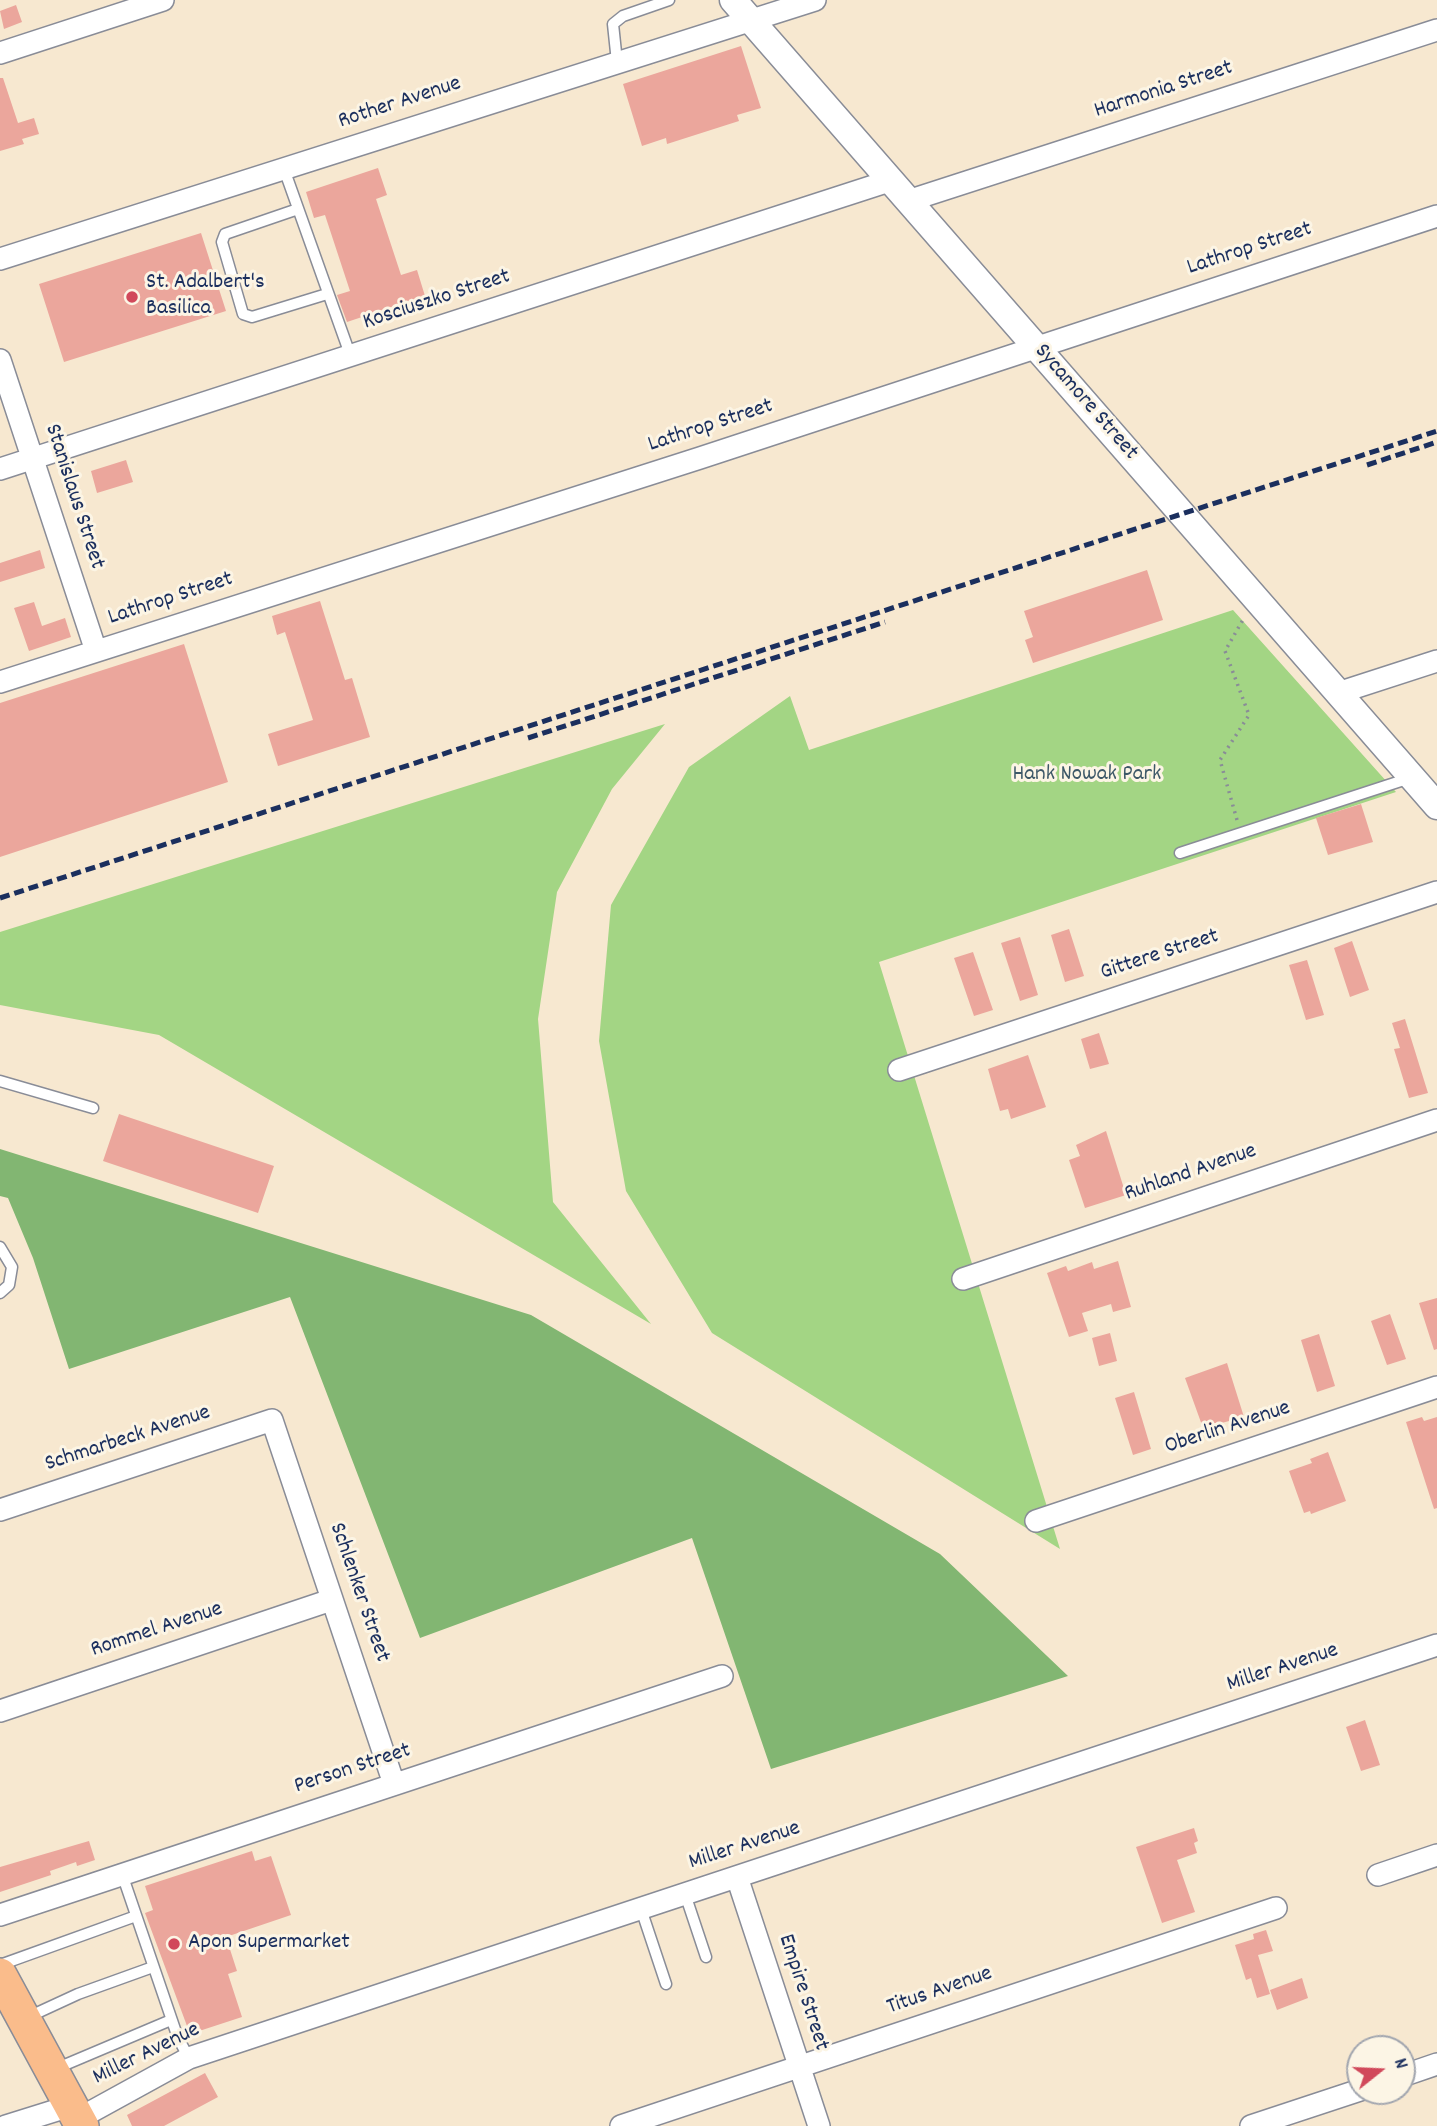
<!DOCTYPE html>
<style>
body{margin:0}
#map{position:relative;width:1437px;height:2126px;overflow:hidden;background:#f7e8d0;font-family:Dekko,sans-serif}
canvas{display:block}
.north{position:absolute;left:1346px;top:2035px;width:70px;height:70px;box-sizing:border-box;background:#fcf5e5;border:2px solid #a2a6af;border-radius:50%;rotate:72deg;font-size:19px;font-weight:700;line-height:28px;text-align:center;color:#1b2f5e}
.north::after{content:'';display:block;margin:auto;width:24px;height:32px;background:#d1495b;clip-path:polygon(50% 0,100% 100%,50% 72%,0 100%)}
</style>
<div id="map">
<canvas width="1437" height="2126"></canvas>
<div class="north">N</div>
</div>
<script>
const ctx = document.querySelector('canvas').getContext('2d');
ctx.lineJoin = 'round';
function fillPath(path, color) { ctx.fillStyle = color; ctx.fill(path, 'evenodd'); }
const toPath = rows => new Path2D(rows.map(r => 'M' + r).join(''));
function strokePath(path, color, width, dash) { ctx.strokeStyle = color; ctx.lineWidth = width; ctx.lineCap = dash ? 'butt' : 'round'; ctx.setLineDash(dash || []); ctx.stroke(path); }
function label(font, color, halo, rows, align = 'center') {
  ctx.font = font + ' Dekko,sans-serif'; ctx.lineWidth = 6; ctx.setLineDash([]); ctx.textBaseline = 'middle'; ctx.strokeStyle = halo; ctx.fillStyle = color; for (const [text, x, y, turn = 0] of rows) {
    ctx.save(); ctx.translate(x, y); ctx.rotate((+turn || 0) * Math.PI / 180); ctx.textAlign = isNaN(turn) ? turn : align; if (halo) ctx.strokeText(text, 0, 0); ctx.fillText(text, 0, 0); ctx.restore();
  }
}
fillPath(toPath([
 [1233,610,1396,792,879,962,1060,1549,712,1333,626,1191,599,1041,611,905,689,767,790,696,809,750],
 [665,724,612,789,557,892,538,1019,553,1202,651,1324,159,1035,0,1005,0,932]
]), '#a3d584');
fillPath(toPath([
 [0,1149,531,1315,940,1554,1068,1676,771,1769,692,1538,420,1638,290,1297,69,1369,33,1258,8,1198,0,1196]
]), '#82b672');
fillPath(toPath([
 [16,5,22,22,4,29,0,11],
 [741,46,761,108,737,115,739,121,667,144,666,138,642,146,623,84],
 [0,78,3,78,18,123,34,118,39,134,22,139,24,144,0,151],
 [378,168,387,195,376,199,401,275,417,270,425,296,347,322,337,295,350,291,325,215,314,218,306,192],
 [201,233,226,311,64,362,39,284],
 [126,460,133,482,97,493,91,471],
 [40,550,45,568,0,582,0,563],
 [1147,570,1163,620,1033,663,1025,640,1033,637,1024,611],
 [320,601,345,680,352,678,370,737,278,766,268,734,313,720,285,632,277,635,272,616],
 [34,602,42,626,65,618,71,637,29,651,14,608],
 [184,644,228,782,0,857,0,703],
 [1361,804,1373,842,1328,855,1316,818],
 [1069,929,1084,976,1065,982,1051,935],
 [1020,937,1038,995,1020,1001,1001,943],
 [1352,941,1369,990,1350,997,1334,948],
 [973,952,993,1010,974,1016,954,958],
 [1307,960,1324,1015,1306,1020,1289,965],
 [1405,1019,1428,1093,1409,1098,1394,1049,1400,1048,1392,1023],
 [1099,1033,1109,1064,1090,1069,1081,1039],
 [1028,1055,1046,1107,1011,1119,1008,1109,1000,1111,988,1069],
 [119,1114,274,1166,258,1213,103,1161],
 [1106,1131,1126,1195,1085,1208,1069,1160,1080,1156,1076,1145],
 [1118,1261,1131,1307,1113,1312,1111,1304,1082,1313,1088,1331,1069,1337,1047,1273,1066,1266,1068,1271,1092,1262,1094,1269],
 [1437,1298,1437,1349,1434,1350,1419,1303],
 [1390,1314,1406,1359,1387,1365,1371,1321],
 [1110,1333,1117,1361,1099,1366,1092,1338],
 [1319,1334,1335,1386,1317,1392,1301,1340],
 [1227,1363,1244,1417,1203,1428,1185,1378],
 [1134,1392,1151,1449,1133,1455,1115,1398],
 [1422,1417,1424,1421,1437,1417,1437,1508,1434,1509,1406,1422],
 [1328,1452,1346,1501,1311,1514,1310,1511,1304,1513,1289,1471,1312,1463,1310,1459],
 [1365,1720,1380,1765,1361,1771,1346,1727],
 [1194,1828,1198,1841,1194,1843,1197,1853,1177,1860,1195,1912,1162,1923,1136,1847],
 [89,1841,95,1860,77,1866,76,1862,50,1871,51,1875,0,1892,0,1867],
 [252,1851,255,1861,271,1856,291,1915,226,1937,237,1971,228,1974,242,2017,190,2034,145,1913,153,1910,145,1886],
 [1266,1930,1273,1951,1258,1955,1270,1994,1257,1998,1251,1978,1246,1980,1235,1945,1254,1939,1253,1934],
 [1302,1978,1308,1998,1277,2010,1270,1990],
 [205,2073,218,2097,164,2126,132,2126,127,2115]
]), '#eba69c');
const service = toPath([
 [617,62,613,24,623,16,669,0],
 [284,169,351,357],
 [298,209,225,234,222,242,243,314,252,317,327,294],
 [1180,853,1410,778],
 [0,1081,93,1108],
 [0,1247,12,1267,9,1285,0,1293],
 [122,1874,178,2038,189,2058],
 [685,1894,706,1957],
 [641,1909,666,1984],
 [0,1965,136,1916],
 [26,2018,78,1994,153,1967],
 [55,2069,171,2020]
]);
const minor = toPath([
 [0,53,163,0],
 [908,201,1437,30],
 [0,259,815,0],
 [0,360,96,651],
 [0,469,889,181],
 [0,682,700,458,1437,216],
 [1338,693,1437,661],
 [899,1070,1437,892],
 [963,1279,1437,1120],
 [0,1510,272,1420,394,1784],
 [1036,1521,1437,1387],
 [0,1711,331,1600],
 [1378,1875,1437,1855],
 [737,1877,819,2126],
 [0,1915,722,1676],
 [1402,2076,1437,2064],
 [78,2119,189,2058,1437,1645],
 [6,2126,70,2106],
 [621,2126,1276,1908],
 [1251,2126,1360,2090]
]);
const tertiary = toPath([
 [733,0,1437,806]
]);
const primary = toPath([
 [0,1975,82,2126]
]);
strokePath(service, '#898c97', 13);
strokePath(minor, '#898c97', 24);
strokePath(tertiary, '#898c97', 29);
strokePath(primary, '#898c97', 36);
strokePath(toPath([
 [1237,820,1220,760,1249,715,1225,651,1244,618]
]), '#898c97', 3.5, [2, 5]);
strokePath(service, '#fff', 10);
strokePath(minor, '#fff', 21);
strokePath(tertiary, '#fff', 26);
strokePath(primary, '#fabc8b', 33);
strokePath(toPath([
 [1367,465,1437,442],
 [528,738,885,622],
 [0,898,1437,431]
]), '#1b2f5e', 5, [10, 5]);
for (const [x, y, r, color] of [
 [132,297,7,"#d1495b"],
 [174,1944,7,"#d1495b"]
]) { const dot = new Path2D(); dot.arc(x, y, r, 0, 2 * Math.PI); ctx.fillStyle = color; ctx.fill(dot); strokePath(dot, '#fcf5e5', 2.5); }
label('23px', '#1b2f5e', '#fcf5e5', [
 ["Harmonia Street",1164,91,-18],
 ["Rother Avenue",400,104,-18],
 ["Lathrop Street",1250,250,-18],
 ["Kosciuszko Street",437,301,-18],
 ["Sycamore Street",1085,403,49],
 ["Lathrop Street",711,427,-18],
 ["Stanislaus Street",73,497,72],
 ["Lathrop Street",171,600,-18],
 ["Gittere Street",1160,956,-18],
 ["Ruhland Avenue",1191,1174,-19],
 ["Oberlin Avenue",1228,1429,-18],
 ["Schmarbeck Avenue",128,1440,-18],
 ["Schlenker Street",358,1593,71],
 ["Rommel Avenue",157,1631,-18],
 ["Miller Avenue",1283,1669,-18],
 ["Person Street",353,1770,-18],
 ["Miller Avenue",745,1847,-18],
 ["Titus Avenue",940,1992,-19],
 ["Empire Street",802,1993,72],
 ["Miller Avenue",147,2055,-26]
]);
label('23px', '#1b2f5e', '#fcf5e5', [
 ["St. Adalbert's",146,284],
 ["Basilica",146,310],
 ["Apon Supermarket",188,1944]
], 'left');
label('23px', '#3d5868', '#fcf5e5', [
 ["Hank Nowak Park",1087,776]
]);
</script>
